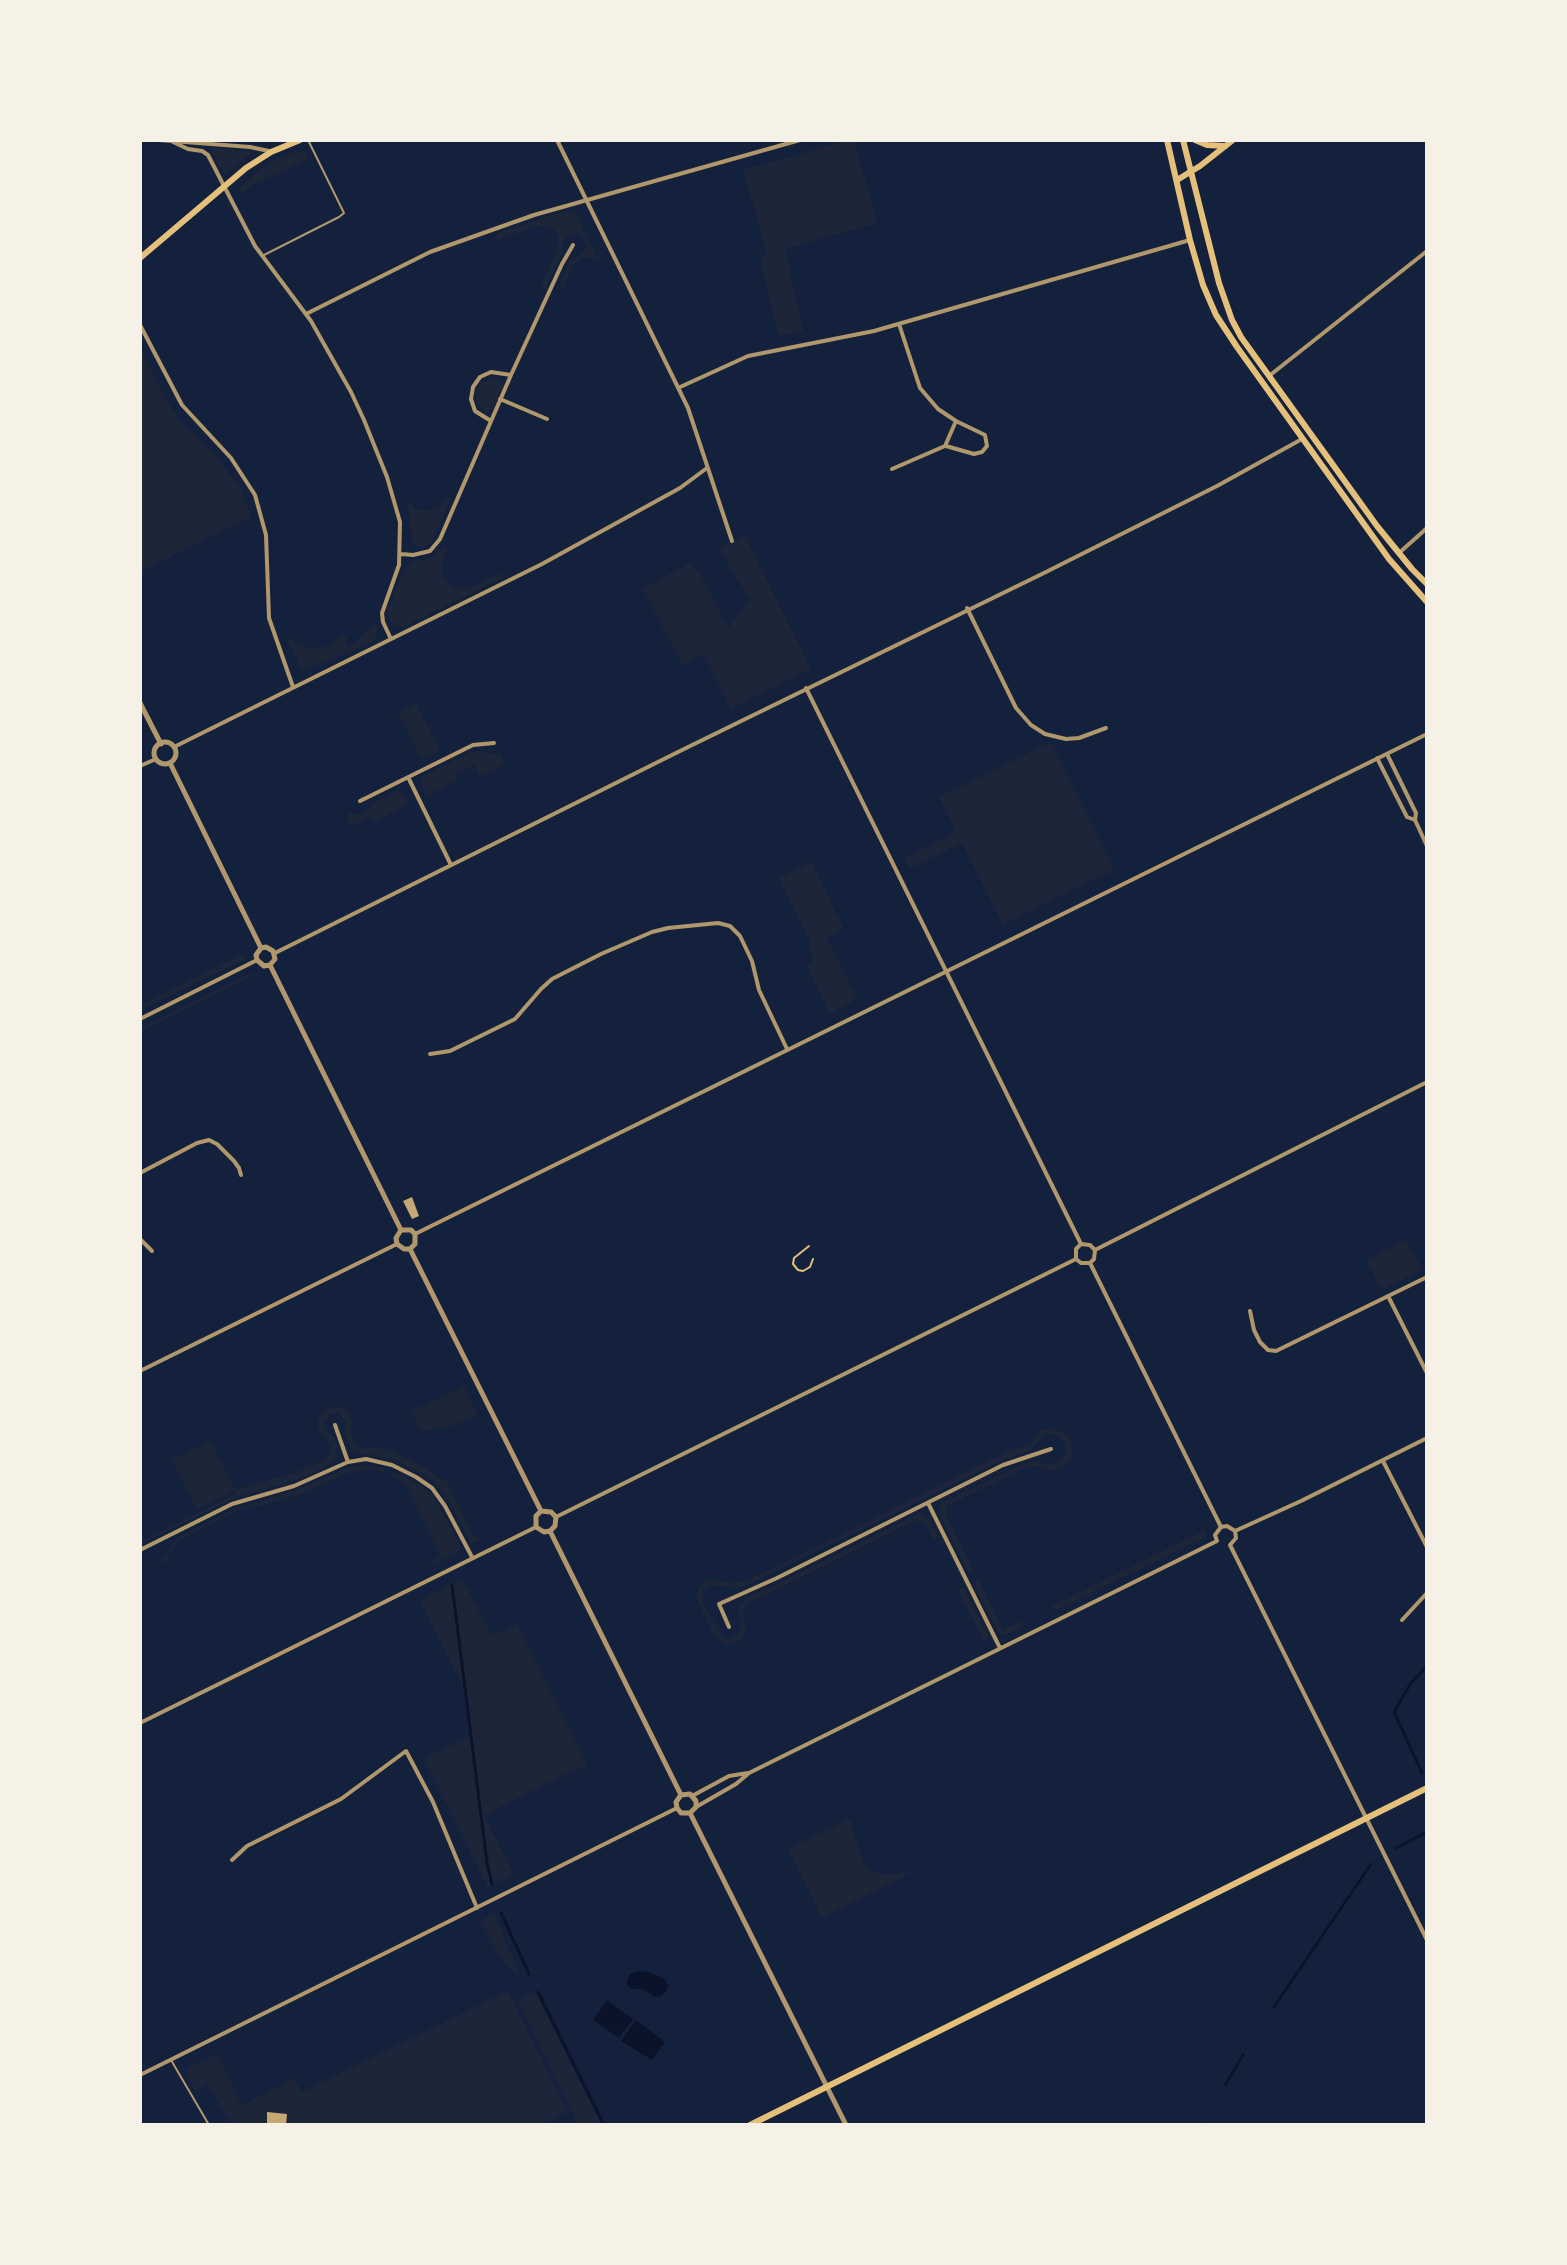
<!DOCTYPE html>
<style>
body{margin:0}
#map{position:relative;width:1567px;height:2265px;overflow:hidden;background:#14213d;font-family:"Nunito Sans",sans-serif}
canvas{display:block}
.frame{position:absolute;inset:0;border:142px solid #f6f1e7;pointer-events:none}
</style>
<div id="map">
<canvas width="1567" height="2265"></canvas>
<div class="frame"></div>
</div>
<script>
const ctx = document.querySelector('canvas').getContext('2d');
ctx.lineJoin = 'round';
function fillPath(path, color) { ctx.fillStyle = color; ctx.fill(path, 'evenodd'); }
const toPath = rows => new Path2D(rows.map(r => 'M' + r).join(''));
function strokePath(path, color, width, dash) { ctx.strokeStyle = color; ctx.lineWidth = width; ctx.lineCap = dash ? 'butt' : 'round'; ctx.setLineDash(dash || []); ctx.stroke(path); }
fillPath(toPath([
 [850,140,854,140,877,223,785,249,803,331,778,336,760,256,767,253,743,170],
 [209,147,246,151,251,153,226,174,224,174],
 [297,151,303,152,307,155,306,160,250,186,245,192,239,190,240,187,267,164],
 [575,211,601,265,595,258,582,257,574,264,563,289,561,288,559,285,570,261,583,253,587,245,582,236,577,233,570,235,564,240,562,252,545,290,540,289,558,248,558,238,556,233,552,228,542,225,497,240,497,233,556,214],
 [140,349,166,400,182,423,220,461,241,489,251,517,140,572],
 [494,377,503,380,503,385,492,410,485,412,476,400,475,393,481,383],
 [447,497,451,499,432,541,423,548,413,546,407,499,417,510,427,511,439,508],
 [745,536,811,669,731,709,704,654,682,665,643,588,690,563,701,575,728,628,750,600,719,549],
 [443,546,448,547,442,562,442,575,447,583,455,588,460,589,472,587,501,573,504,577,403,627,395,626,389,620,388,609,404,570,412,562,430,559],
 [372,625,377,625,378,629,375,638,370,643,303,671,282,629,287,637,300,646,315,649,330,645,343,634,347,639,344,643,349,648],
 [416,704,440,750,421,759,398,713],
 [1050,742,1114,870,1003,925,962,843,910,868,905,857,956,831,939,797],
 [481,751,494,755,499,752,506,764,480,776,474,765,455,774,458,780,426,796,420,780,425,775,470,752],
 [398,790,406,798,408,804,375,822,371,816,351,826,347,818,350,812,357,815,364,814,375,802],
 [811,862,844,929,827,938,857,999,830,1013,807,966,813,963,809,938,779,878],
 [244,954,245,959,242,961,140,1010,140,1006],
 [251,973,254,975,140,1032,140,1028],
 [1406,1240,1422,1269,1382,1290,1366,1260],
 [464,1386,478,1415,457,1424,421,1432,411,1411],
 [334,1406,344,1408,350,1414,352,1424,351,1433,355,1444,362,1448,379,1448,393,1452,426,1468,441,1480,445,1478,473,1535,481,1539,472,1543,470,1541,448,1499,432,1480,396,1461,373,1455,360,1454,351,1450,345,1435,345,1420,337,1413,330,1415,324,1422,325,1430,335,1440,338,1447,335,1460,327,1466,300,1479,237,1497,140,1545,140,1542,236,1494,234,1490,197,1509,172,1460,210,1441,235,1490,297,1472,325,1459,330,1455,332,1445,319,1431,318,1420,323,1411],
 [1049,1428,1063,1432,1071,1441,1072,1456,1065,1466,1052,1471,1035,1466,1022,1469,947,1506,945,1513,974,1572,968,1572,939,1514,940,1504,1022,1464,1035,1460,1049,1465,1056,1464,1062,1460,1066,1453,1065,1443,1060,1437,1051,1434,1044,1436,1031,1450,997,1463,750,1584,735,1589,716,1585,709,1585,703,1590,703,1602,721,1635,728,1639,732,1638,740,1632,741,1624,738,1610,747,1597,773,1586,918,1514,923,1514,929,1518,938,1536,934,1540,925,1523,918,1520,748,1603,743,1613,746,1631,739,1642,726,1644,715,1637,696,1598,699,1587,705,1581,713,1579,729,1583,738,1583,767,1571,1010,1451,1030,1445,1040,1431],
 [368,1465,384,1468,384,1472,371,1469,353,1471,298,1495,245,1510,243,1508,184,1538,174,1545,167,1560,161,1563,155,1562,166,1557,172,1543,179,1537,237,1508,297,1490,347,1468],
 [394,1472,424,1487,435,1499,460,1545,460,1549,457,1552,430,1565,428,1563,441,1556,404,1482,391,1476],
 [1204,1525,1207,1536,1055,1611,1051,1607,1201,1532],
 [462,1579,492,1636,517,1624,587,1764,484,1815,514,1874,488,1887,424,1758,470,1736,465,1690,420,1600],
 [978,1579,1003,1630,1023,1621,1025,1625,1006,1635,999,1634,973,1583],
 [961,1588,964,1588,989,1639,984,1640,958,1590],
 [850,1819,860,1854,868,1871,883,1874,912,1872,822,1917,788,1849],
 [495,1913,502,1935,520,1973,516,1975,499,1956,481,1920],
 [508,1991,567,2112,540,2125,232,2125,207,2084,195,2091,186,2074,187,2068,217,2054,242,2105,294,2078,302,2092],
 [535,1992,601,2125,579,2125,520,2005,521,1999]
]), '#1d2539');
fillPath(toPath([
 [637,1971,649,1972,664,1978,668,1985,666,1992,660,1997,655,1997,642,1989,630,1989,627,1985,627,1980,630,1974],
 [607,2000,633,2019,619,2038,593,2020],
 [636,2020,665,2042,652,2060,621,2041]
]), '#0b132b');
strokePath(toPath([
 [452,1585,487,1863,492,1884],
 [1422,1773,1395,1714,1395,1710,1411,1683,1427,1666],
 [1396,1848,1427,1832],
 [501,1913,529,1974],
 [538,1992,604,2125],
 [1274,2007,1371,1864],
 [1225,2085,1243,2055],
 [1200,2125,1201,2124]
]), '#0b132b', 3);
fillPath(toPath([
 [412,1197,419,1216,412,1219,403,1201],
 [267,2112,287,2114,286,2125,267,2125]
]), '#c6a872');
strokePath(toPath([
 [809,1246,794,1258,793,1264,798,1270,803,1271,810,1267,813,1259]
]), '#e5c07b', 2);
strokePath(toPath([
 [262,256,339,217,344,213,308,140],
 [171,2060,209,2125]
]), '#b1986c', 2);
strokePath(toPath([
 [159,140,250,147,269,151],
 [557,140,688,408,732,541],
 [173,142,188,149,202,151,208,155,255,246,311,321,351,392,364,420,387,477,400,522,399,565,382,613,383,622,391,639],
 [306,314,430,252,534,215,800,140],
 [140,325,182,405,231,458,255,495,266,535,269,618,293,687],
 [1269,376,1427,251],
 [678,388,748,356,874,331,1190,240],
 [500,399,547,419],
 [491,421,475,411,471,399,473,387,480,377,491,372,511,375],
 [946,446,974,454,982,452,987,446,985,435,956,421],
 [892,469,945,446,956,421,938,409,920,388,899,324],
 [1399,553,1427,528],
 [401,554,413,555,430,551,440,539,511,375,562,264,573,245],
 [967,608,1016,708,1031,725,1045,734,1066,739,1079,738,1106,728],
 [806,688,1081,1244],
 [174,747,542,564,680,488,707,468],
 [1387,754,1416,813,1415,820,1427,846],
 [1377,758,1407,817,1415,820],
 [140,766,156,759],
 [408,777,451,865],
 [360,801,473,745,494,743],
 [275,953,682,750,1046,572,1217,486,1302,439],
 [140,1019,257,960],
 [430,1054,450,1051,515,1019,541,989,552,979,601,954,652,932,668,928,718,923,730,926,740,936,752,961,759,990,787,1049],
 [140,1173,197,1143,209,1140,217,1144,234,1161,239,1168,241,1175],
 [415,1234,1427,734],
 [140,1239,152,1251],
 [1081,1244,1090,1245,1095,1250],
 [1095,1250,1427,1082],
 [1076,1259,1076,1249,1081,1244],
 [1076,1259,1081,1263,1090,1263],
 [1090,1263,1221,1527],
 [1090,1263,1094,1259,1095,1250],
 [1388,1296,1427,1373],
 [1250,1311,1254,1330,1260,1342,1268,1350,1276,1351,1427,1277],
 [140,1371,397,1244],
 [335,1425,348,1462],
 [1383,1461,1427,1547],
 [928,1503,1000,1648],
 [556,1517,1076,1259],
 [1221,1527,1227,1526,1235,1531],
 [1235,1531,1301,1501,1427,1438],
 [1217,1541,1215,1535,1221,1527],
 [1230,1545,1427,1940],
 [1230,1545,1236,1538,1235,1531],
 [140,1550,232,1504,294,1486,348,1462,366,1459,392,1465,416,1477,432,1488,445,1506,472,1557],
 [1402,1620,1427,1593],
 [729,1627,719,1604,777,1578,1003,1465,1051,1449],
 [140,1723,536,1527],
 [692,1796,729,1776,748,1773],
 [696,1807,736,1784,749,1773,1217,1541],
 [232,1860,247,1846,341,1799,406,1751,433,1802,477,1908],
 [140,2075,677,1808]
]), '#b1986c', 4);
strokePath(toPath([
 [140,703,161,744],
 '154 753a11 11 0 1 1 22 0a11 11 0 1 1-22 0Z',
 [170,763,261,948],
 [261,948,266,947,273,951,275,959,270,965],
 [261,948,256,955,257,960,264,966,270,965],
 [270,965,401,1230],
 [401,1230,411,1230,415,1234,415,1244,410,1249],
 [401,1230,396,1238,397,1244,404,1249,410,1249],
 [410,1249,541,1511],
 [541,1511,536,1516,536,1527,544,1532,550,1531],
 [541,1511,551,1512,556,1517,555,1526,550,1531],
 [550,1531,681,1795],
 [681,1795,690,1794,696,1801,696,1807,690,1813],
 [681,1795,676,1802,677,1808,681,1813,690,1813],
 [690,1813,846,2125]
]), '#b1986c', 5);
strokePath(toPath([
 [1177,180,1200,166,1233,140],
 [140,258,246,168,271,152,300,140]
]), '#e5c07b', 6);
strokePath(toPath([
 [750,2125,1427,1788]
]), '#e5c07b', 6);
strokePath(toPath([
 [1167,140,1190,240,1203,285,1216,315,1237,347,1389,559,1427,602],
 [1183,140,1219,283,1232,320,1241,337,1377,526,1412,569,1427,584],
 [1195,140,1207,145,1225,146]
]), '#e5c07b', 6);
</script>
